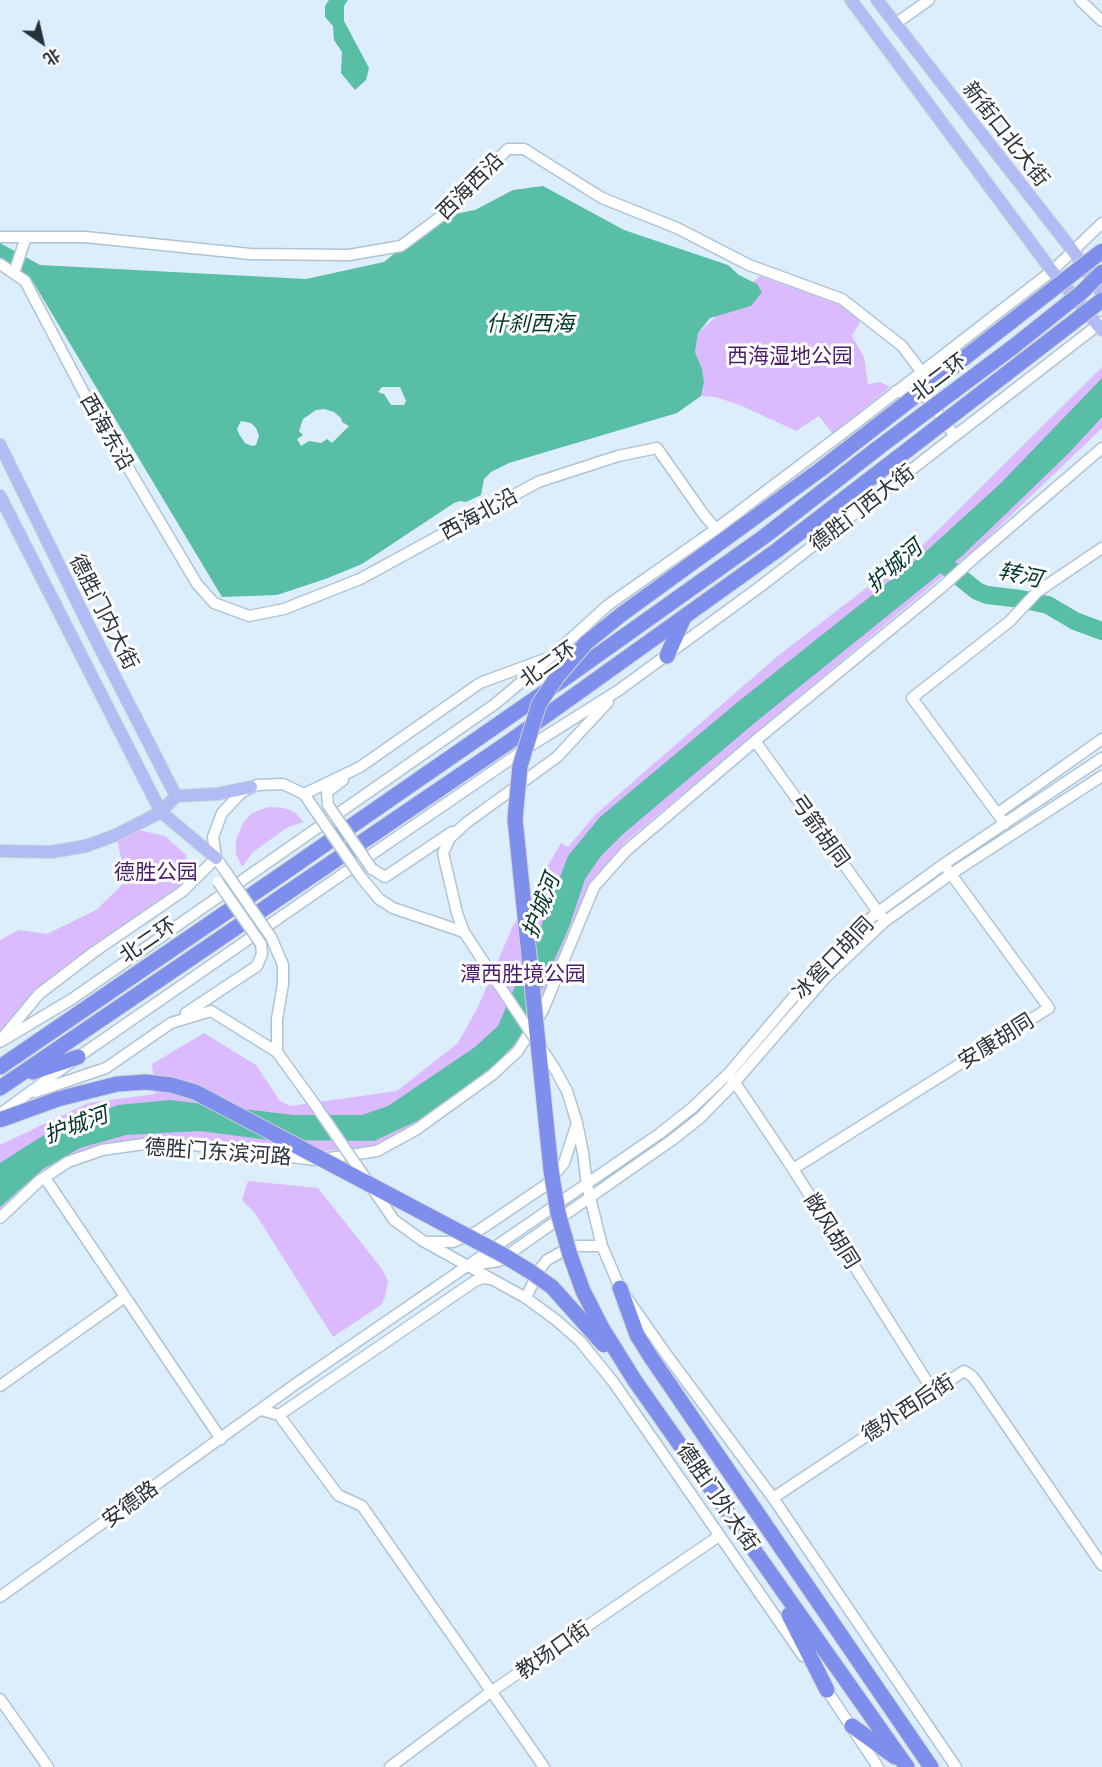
<!DOCTYPE html>
<meta charset="utf-8">
<style>
body{margin:0}
#map{position:relative;width:1102px;height:1767px;overflow:hidden;background:#dceefc;font-family:Barlow,"Noto Sans SC",sans-serif}
canvas{display:block}
.north{position:absolute;left:12px;top:12px;width:60px;height:60px;-webkit-text-stroke:4px #fff;paint-order:stroke;rotate:146deg;font-size:16px;font-weight:700;line-height:24px;text-align:center;color:#2a3239}
.north::after{content:'';display:block;margin:auto;width:21px;height:27px;background:#2a3239;clip-path:polygon(50% 0,100% 100%,50% 72%,0 100%)}
</style>
<div id="map">
<canvas width="1102" height="1767"></canvas>
<div class="north">北</div>
</div>
<script>
const ctx = document.querySelector('canvas').getContext('2d');
ctx.lineJoin = 'round';
function fillPath(path, color) { ctx.fillStyle = color; ctx.fill(path, 'evenodd'); }
const toPath = rows => new Path2D(rows.map(r => 'M' + r).join(''));
function strokePath(path, color, width, dash) { ctx.strokeStyle = color; ctx.lineWidth = width; ctx.lineCap = dash ? 'butt' : 'round'; ctx.setLineDash(dash || []); ctx.stroke(path); }
function label(font, color, halo, rows, align = 'center') {
  ctx.font = font + ' Barlow,"Noto Sans SC",sans-serif'; ctx.lineWidth = 6; ctx.setLineDash([]); ctx.textBaseline = 'middle'; ctx.strokeStyle = halo; ctx.fillStyle = color; for (const [text, x, y, turn = 0] of rows) {
    ctx.save(); ctx.translate(x, y); ctx.rotate((+turn || 0) * Math.PI / 180); ctx.textAlign = isNaN(turn) ? turn : align; if (halo) ctx.strokeText(text, 0, 0); ctx.fillText(text, 0, 0); ctx.restore();
  }
}
fillPath(toPath([
 [760,276,841,305,861,320,852,336,864,357,868,384,880,382,890,387,833,434,819,416,796,431,740,405,715,397,701,396,704,382,702,369,695,352,698,333],
 [1102,367,1102,428,980,545,624,843,588,892,548,990,523,1038,492,1072,412,1126,375,1146,293,1154,183,1138,110,1143,82,1151,46,1173,0,1213,0,1145,88,1103,155,1094,152,1064,204,1033,256,1065,280,1101,290,1106,397,1091,458,1043,478,1007,512,928,561,843,568,847,596,814,779,655,925,543],
 [268,807,284,808,294,812,304,822,288,827,253,852,242,867,236,854,236,840,243,823,252,813],
 [130,828,165,836,186,855,187,877,183,891,39,994,0,1041,0,940,19,930,47,934,96,910,126,881,116,835],
 [248,1181,318,1188,382,1269,388,1281,385,1297,381,1305,333,1337,255,1213,242,1200]
]), '#dcbafe');
fillPath(toPath([
 [329,0,348,0,344,6,344,21,369,68,366,80,355,90,341,73,342,52,334,40,333,26,325,17,325,6],
 [543,186,624,230,728,265,739,275,757,284,762,292,751,306,710,318,698,333,695,352,702,369,704,382,701,396,677,413,509,463,491,472,484,479,481,495,466,502,460,501,454,503,362,564,328,578,277,595,222,597,30,277,0,258,0,243,40,265,306,279,384,262,440,217,475,210,513,190],
 [382,387,400,387,406,401,404,405,391,405,384,394,378,392],
 [324,409,334,412,341,418,342,422,349,426,332,443,327,439,321,443,309,441,301,446,297,439,303,435,299,431,303,419,316,410],
 [241,421,251,423,256,428,259,436,256,445,252,446,245,443,239,434,237,429],
 [1102,378,1102,417,1069,453,963,555,757,721,622,835,601,856,585,879,569,927,519,1040,491,1068,417,1121,374,1141,269,1140,200,1131,126,1135,80,1148,43,1169,0,1207,0,1163,55,1128,118,1105,170,1100,293,1115,362,1115,388,1106,475,1047,498,1026,544,919,568,856,600,817,739,701,921,556,1001,483]
]), '#58bea6');
strokePath(toPath([
 [935,557,977,591,987,595,1021,599,1048,605,1075,621,1102,631]
]), '#58bea6', 18);
const minor = toPath([
 [1080,0,1102,21],
 [895,24,929,0],
 [0,237,85,237,250,254,349,255,401,246,440,217,508,149,524,149,602,198,677,228,749,265,842,299,902,346,921,371],
 [0,264,25,281,85,395,197,584,214,603,249,616,284,609,360,579,538,482,618,456,657,448,704,515,716,529],
 [14,273,26,237],
 [896,391,926,397,955,436],
 [755,741,881,916],
 [304,794,360,767,480,683,545,659],
 [328,805,327,792,343,780],
 [998,813,1102,739],
 [1005,824,912,698,1010,621,1037,592,1102,548],
 [372,869,385,877,452,832],
 [228,875,216,858,213,837,222,813,242,792,257,785,283,784,304,794,317,813],
 [361,877,379,899,393,908,464,932],
 [271,937,283,965,283,984,277,1019,277,1052],
 [491,973,464,932,457,913,443,853,450,838,466,823,557,757,608,702],
 [186,1013,257,966,262,954,261,944],
 [4,1036,39,994,94,952,183,891,216,858],
 [0,1042,72,999,495,704,552,656,608,605,716,529,856,423,1052,271,1102,223],
 [555,1069,567,1091,577,1123,583,1153,587,1185,602,1246,620,1288,666,1354,773,1498,956,1767],
 [732,1078,793,1169,933,1391],
 [35,1092,106,1068,171,1023,211,1011,277,1052,316,1106],
 [0,1114,78,1057,324,887,530,746,619,690,761,586,1102,322],
 [793,1169,1049,1008,948,870],
 [45,1178,221,1439],
 [0,1218,39,1181,68,1162,102,1150,144,1144,193,1145,316,1160,377,1151,417,1129,492,1075,518,1051,543,1010,594,887,626,851,755,741,941,588,973,559,1102,448],
 [394,1220,423,1241,526,1298,556,1320,580,1341,614,1383,803,1656],
 [426,1242,453,1242,478,1231,546,1185,564,1163,577,1123],
 [471,1265,499,1261,672,1140,700,1118,735,1082,826,977,884,922,951,874,1102,776],
 [526,1298,539,1270,547,1260,572,1246,602,1246],
 [0,1386,125,1297],
 [261,1410,279,1415,475,1281,483,1278,490,1279],
 [279,1415,338,1495,362,1506,544,1767],
 [773,1498,964,1371,972,1376,978,1384,1102,1565],
 [0,1597,297,1383,659,1134,692,1108,729,1073,818,968,851,935,878,912,944,864,1102,758],
 [824,1686,878,1767],
 [0,1699,48,1767],
 [390,1767,492,1691,719,1536]
]);
const major = toPath([
 [851,0,1052,271,1102,330],
 [877,0,1073,251,1102,293],
 [0,445,92,632,176,796],
 [0,496,161,812,216,858],
 [0,851,51,852,86,846,116,835,161,812,176,796,217,794,251,787]
]);
const highway = toPath([
 [667,656,684,617],
 [0,1067,288,870,568,676,765,536,878,448],
 [33,1072,78,1057],
 [0,1088,509,742,776,551,888,465],
 [620,1288,637,1335,650,1356,931,1767],
 [635,1381,907,1767],
 [789,1615,827,1690],
 [852,1726,895,1757]
]);
strokePath(minor, '#aec4d5', 13);
strokePath(major, '#d0d2d3', 14);
strokePath(highway, '#d0d2d3', 17);
strokePath(minor, '#fff', 10);
strokePath(major, '#b1bbf4', 12);
strokePath(highway, '#7d8eed', 15);
const minorBridge = toPath([
 [328,805,372,869],
 [317,813,361,877],
 [228,875,271,937],
 [218,882,261,944],
 [491,973,555,1069],
 [316,1106,394,1220]
]);
const highwayBridge = toPath([
 [878,448,1013,347,1082,292,1102,272],
 [888,465,1102,300],
 [0,1120,58,1099,117,1084,146,1082,171,1085,195,1092,503,1255,531,1272,552,1287,604,1345],
 [635,1381,602,1328,583,1291,570,1255,558,1213,551,1170,515,819,520,766,539,704,557,677,586,643,622,614,820,470,1102,251]
]);
strokePath(minorBridge, '#aec4d5', 13, []);
strokePath(highwayBridge, '#d0d2d3', 17, []);
strokePath(minorBridge, '#fff', 10);
strokePath(highwayBridge, '#7d8eed', 15);
label('21px', '#2a3239', '#fff', [
 ["新街口北大街",1006,134,52],
 ["西海西沿",470,186,-45],
 ["北二环",939,377,-37],
 ["西海东沿",107,432,60],
 ["德胜门西大街",862,508,-38],
 ["西海北沿",479,514,-28],
 ["德胜门内大街",104,612,63],
 ["北二环",548,664,-35],
 ["弓箭胡同",820,831,54],
 ["北二环",148,940,-34],
 ["冰窖口胡同",833,958,-46],
 ["安康胡同",996,1041,-32],
 ["德胜门东滨河路",218,1152,4],
 ["敞风胡同",832,1231,58],
 ["德外西后街",908,1408,-33],
 ["德胜门外大街",718,1497,55],
 ["安德路",130,1504,-36],
 ["教场口街",553,1650,-35]
]);
label('21px', '#4b1d6c', '#fff', [
 ["西海湿地公园",790,356],
 ["德胜公园",156,872],
 ["潭西胜境公园",523,974]
]);
label('italic 22px', '#02342a', '#fff', [
 ["什刹西海",530,324],
 ["护城河",894,566,-41],
 ["转河",1020,575,12],
 ["护城河",541,906,-69],
 ["护城河",76,1125,-20]
]);
</script>
